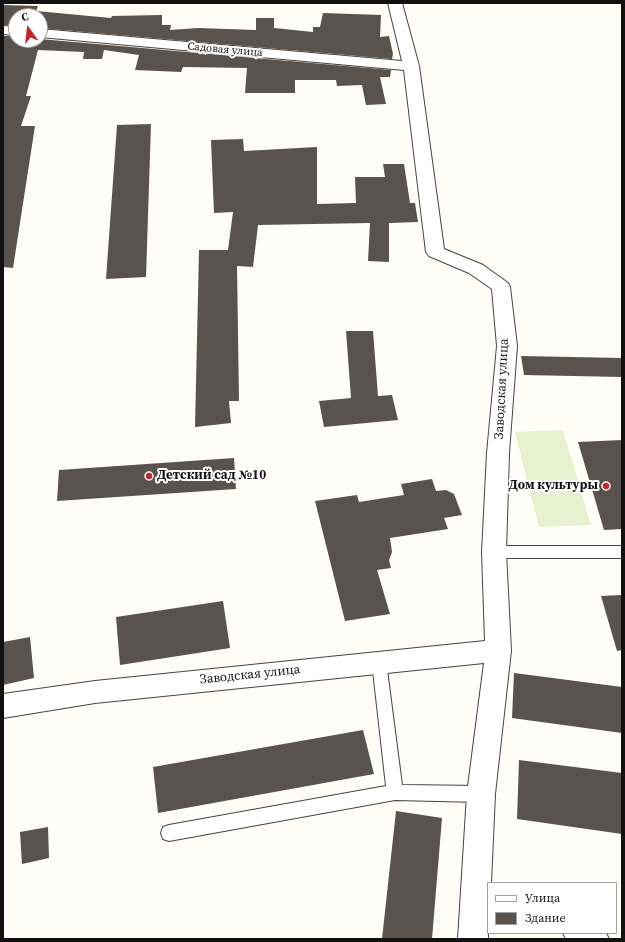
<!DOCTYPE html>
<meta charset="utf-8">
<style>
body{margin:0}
#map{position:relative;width:625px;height:942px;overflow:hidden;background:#fffdf5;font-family:"Source Serif 4",serif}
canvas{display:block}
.frame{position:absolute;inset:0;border:4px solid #111;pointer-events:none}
.legend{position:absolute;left:487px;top:882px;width:130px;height:52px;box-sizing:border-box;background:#fff;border:1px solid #a0a0a0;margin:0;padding:5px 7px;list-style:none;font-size:12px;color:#111}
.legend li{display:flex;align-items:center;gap:8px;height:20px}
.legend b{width:20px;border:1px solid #a0a0a0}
.north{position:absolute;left:8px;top:8px;width:40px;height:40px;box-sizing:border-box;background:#fff;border:1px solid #a0a0a0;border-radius:50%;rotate:345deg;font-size:11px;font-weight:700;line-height:16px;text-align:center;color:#111}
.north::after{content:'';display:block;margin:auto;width:14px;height:18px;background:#c4262e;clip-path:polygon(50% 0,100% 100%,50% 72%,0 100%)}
</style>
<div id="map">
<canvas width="625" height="942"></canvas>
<div class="frame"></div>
<ul class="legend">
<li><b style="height:5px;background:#fff"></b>Улица</li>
<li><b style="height:11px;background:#5a524d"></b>Здание</li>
</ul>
<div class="north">С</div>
</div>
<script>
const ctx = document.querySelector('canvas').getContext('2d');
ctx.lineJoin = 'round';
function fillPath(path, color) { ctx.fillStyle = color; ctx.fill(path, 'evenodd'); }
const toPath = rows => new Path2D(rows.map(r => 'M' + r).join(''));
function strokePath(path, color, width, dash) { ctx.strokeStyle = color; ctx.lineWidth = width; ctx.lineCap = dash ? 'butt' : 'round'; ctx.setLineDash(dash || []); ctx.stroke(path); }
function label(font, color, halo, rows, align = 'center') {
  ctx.font = font + ' "Source Serif 4",serif'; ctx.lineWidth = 4; ctx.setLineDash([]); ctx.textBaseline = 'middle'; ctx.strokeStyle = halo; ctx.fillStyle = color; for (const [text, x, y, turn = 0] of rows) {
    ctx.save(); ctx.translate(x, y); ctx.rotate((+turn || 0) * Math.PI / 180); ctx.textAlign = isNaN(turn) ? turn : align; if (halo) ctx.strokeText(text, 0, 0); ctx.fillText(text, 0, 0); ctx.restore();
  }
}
fillPath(toPath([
 [563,430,591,525,539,527,515,432]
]), '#e6f2cf');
fillPath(toPath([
 [3,5,38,6,36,11,111,18,112,16,162,15,162,25,171,25,170,30,198,28,256,30,256,18,274,18,274,28,313,32,313,27,320,27,323,13,381,15,380,37,389,36,393,54,392,59,40,28,40,16,16,16,16,26,3,25],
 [3,36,16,36,16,40,40,40,40,39,391,70,390,77,380,77,386,104,366,105,362,85,337,86,336,80,295,80,295,93,245,93,247,68,183,67,181,72,135,70,139,55,104,50,102,59,83,59,84,52,38,50,26,96,31,96,21,126,35,126,13,268,3,267],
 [151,124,146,277,106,279,117,125],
 [243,139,244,151,317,147,317,204,356,203,355,177,385,177,383,164,404,164,410,203,415,203,418,222,389,223,389,262,368,261,370,223,258,225,253,267,237,266,239,401,229,401,231,423,195,427,199,250,228,250,233,212,214,213,211,140],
 [346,331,373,331,378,396,392,395,398,420,324,427,319,401,351,398],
 [521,356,622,358,622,377,524,375],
 [622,440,622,529,604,530,578,442],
 [234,458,236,489,57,501,59,470],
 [432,479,436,491,446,490,454,494,462,515,444,518,448,529,390,538,392,552,389,560,391,568,377,570,390,614,345,621,315,501,357,495,359,502,404,495,401,484],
 [622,595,622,650,617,651,601,596],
 [223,601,230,648,120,665,116,617],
 [30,637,34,678,3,685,3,642],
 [514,673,622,687,622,733,512,718],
 [363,730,374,774,158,813,153,767],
 [519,760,622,773,622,834,517,819],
 [396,811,442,818,432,939,382,939],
 [48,827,49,858,22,864,20,832]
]), '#5a524d');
const lane = toPath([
 [494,546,622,546,622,558,494,558,489,556,487,552,489,548,494,546],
 [379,656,384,657,386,662,402,785,481,786,487,789,489,794,487,799,481,802,395,800,169,841,163,839,161,833,163,827,169,825,386,786,372,662,374,657,379,656],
 [563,933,606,933,609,939,566,939,563,933]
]);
const street = toPath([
 [388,3,402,3,419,66,444,249,483,265,508,283,510,287,517,346,509,453,506,552,511,651,495,794,491,883,488,883,488,939,458,939,467,794,484,663,95,703,3,718,3,694,95,681,485,641,482,552,487,453,497,346,492,289,469,273,429,256,426,252,404,70,40,37,40,29,402,61,388,3],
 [3,26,16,27,16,35,3,34,3,26]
]);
strokePath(lane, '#444', 2);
strokePath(street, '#444', 2);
fillPath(lane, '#fff');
fillPath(street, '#fff');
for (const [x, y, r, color] of [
 [149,476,4,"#c4262e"],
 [606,486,4,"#c4262e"]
]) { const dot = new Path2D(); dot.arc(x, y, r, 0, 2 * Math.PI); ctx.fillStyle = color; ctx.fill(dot); strokePath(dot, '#fff', 1.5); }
label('11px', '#111', '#fff', [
 ["Садовая улица",225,50,5]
]);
label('13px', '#111', '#fff', [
 ["Заводская улица",502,389,-87],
 ["Заводская улица",250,675,-6]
]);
label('bold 13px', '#111', '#fff', [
 ["Детский сад №10",157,476],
 ["Дом культуры",598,486,"right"]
], 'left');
</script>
